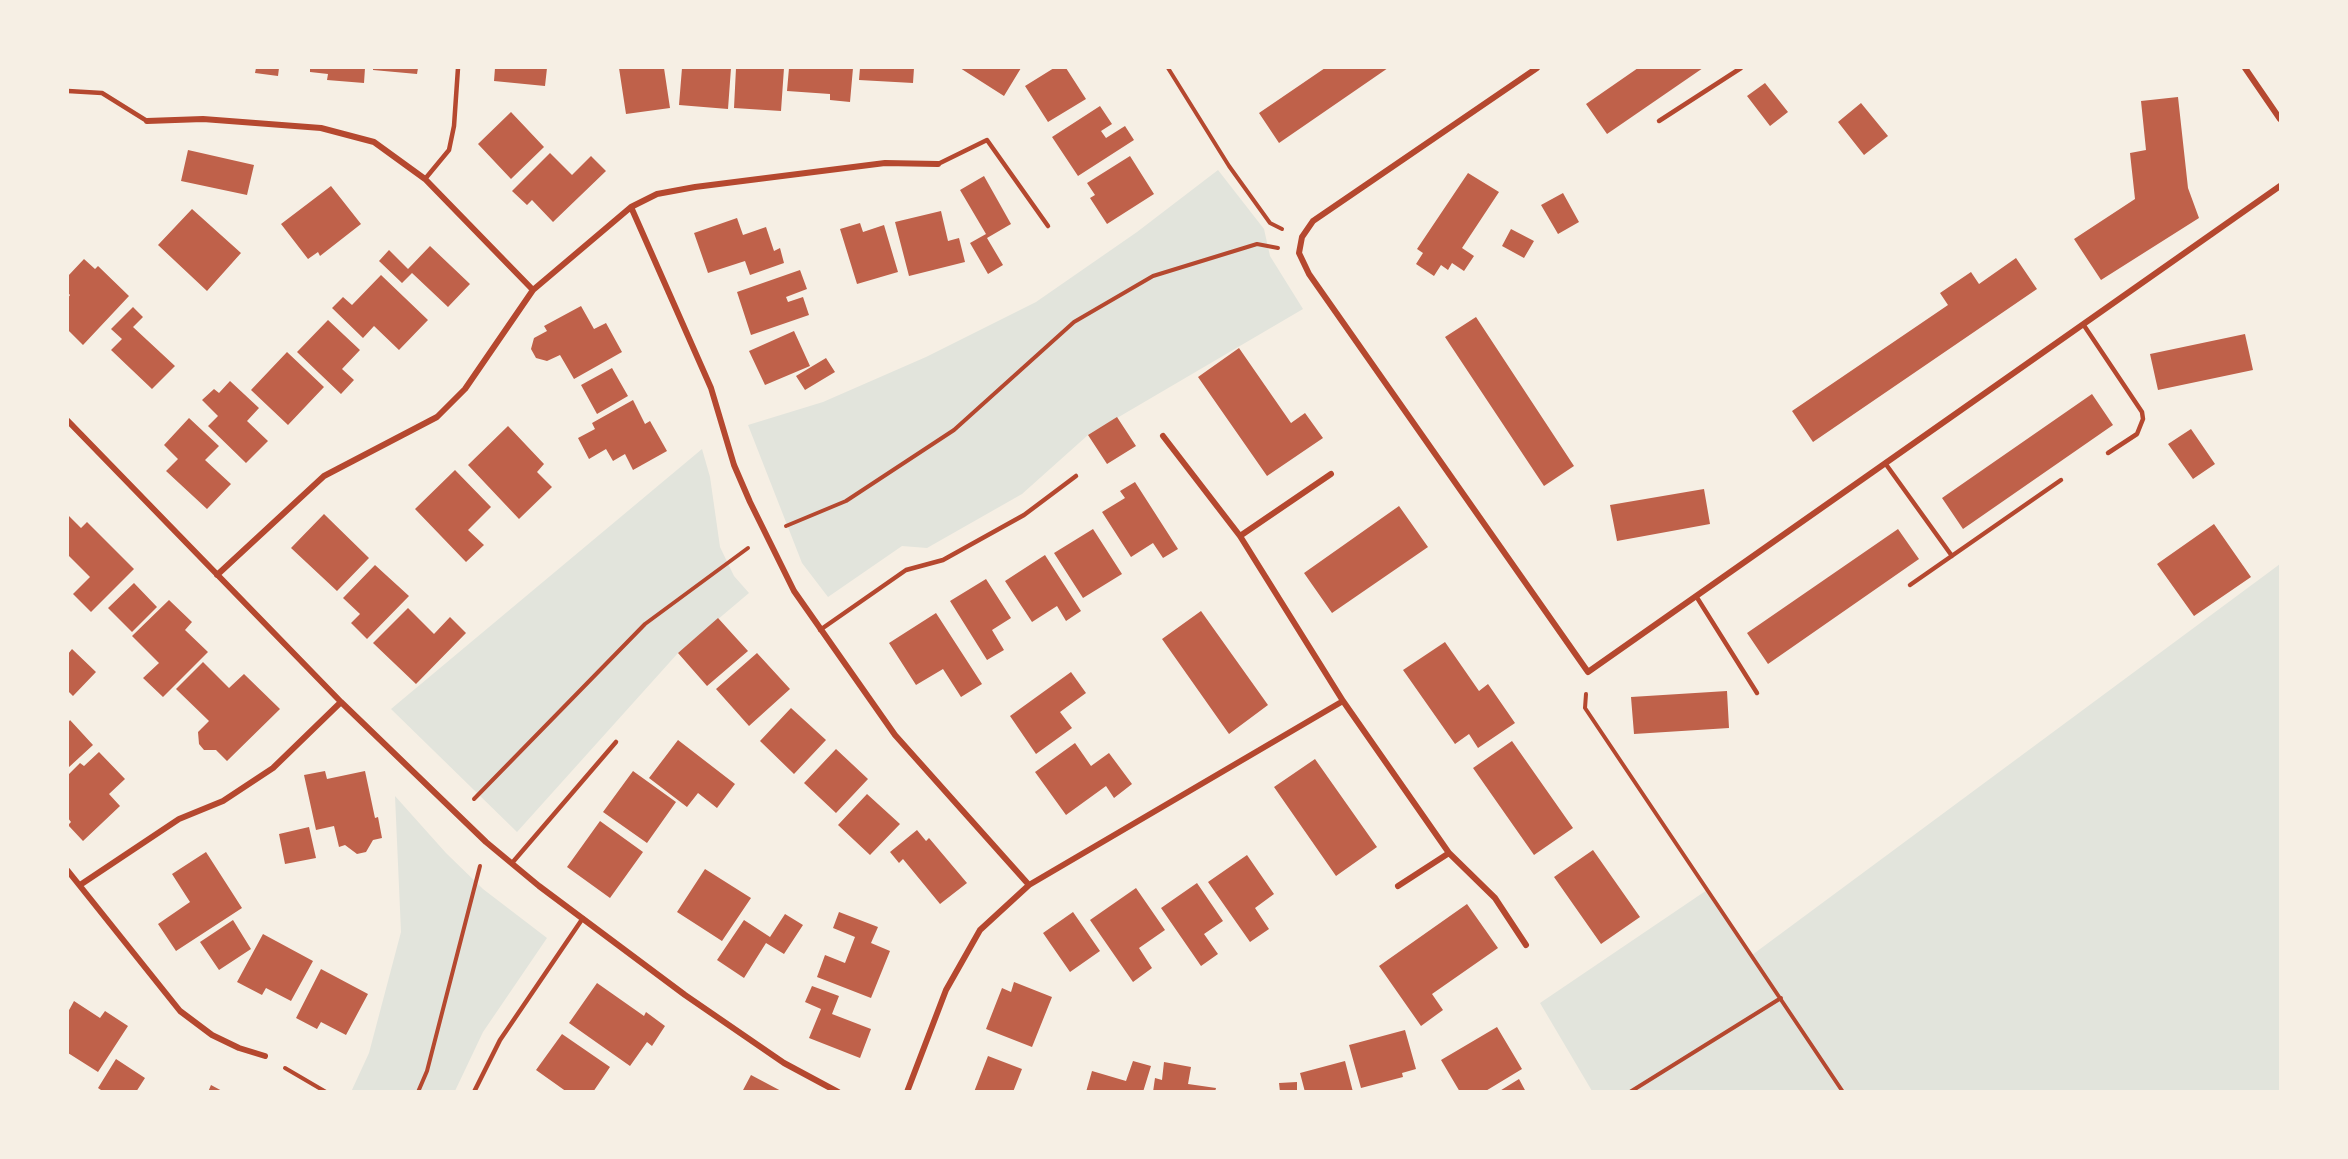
<!DOCTYPE html>
<style>
body{margin:0}
#map{position:relative;width:2348px;height:1159px;overflow:hidden;background:#f6efe4;font-family:Lato,sans-serif}
canvas{display:block}
.frame{position:absolute;inset:0;border:69px solid #f6efe4;pointer-events:none}
</style>
<div id="map">
<canvas width="2348" height="1159"></canvas>
<div class="frame"></div>
</div>
<script>
const ctx = document.querySelector('canvas').getContext('2d');
ctx.lineJoin = 'round';
function fillPath(path, color) { ctx.fillStyle = color; ctx.fill(path, 'evenodd'); }
const toPath = rows => new Path2D(rows.map(r => 'M' + r).join(''));
function strokePath(path, color, width, dash) { ctx.strokeStyle = color; ctx.lineWidth = width; ctx.lineCap = dash ? 'butt' : 'round'; ctx.setLineDash(dash || []); ctx.stroke(path); }
fillPath(toPath([
 [1218,170,1264,229,1270,256,1303,309,1088,435,1022,494,927,548,902,546,828,597,802,563,748,425,823,402,926,357,1036,302,1137,232],
 [702,449,710,477,720,547,734,576,749,593,678,653,517,832,391,709],
 [2280,564,2280,1091,1592,1091,1540,1003,1707,890,1752,955],
 [395,796,446,853,483,889,547,938,483,1032,455,1091,351,1092,369,1053,401,932]
]), '#e2e4dc');
fillPath(toPath([
 [256,68,279,68,278,76,255,73],
 [310,68,365,68,364,83,327,80,328,74,310,72],
 [373,68,418,68,417,74,373,70],
 [495,68,547,68,545,86,494,81],
 [619,68,664,68,670,108,626,114],
 [682,68,731,68,728,109,679,105],
 [736,68,784,68,781,111,734,108],
 [789,68,853,68,850,102,830,100,830,94,787,91],
 [860,68,914,68,913,83,859,80],
 [960,68,1021,68,1004,96],
 [1054,68,1066,68,1086,99,1048,122,1025,86],
 [1325,68,1388,68,1279,143,1259,113],
 [1638,68,1703,68,1607,134,1586,104],
 [1765,83,1788,112,1770,126,1747,96],
 [2178,97,2188,188,2199,218,2101,280,2074,239,2135,199,2130,153,2146,150,2141,101],
 [1861,103,1888,136,1864,155,1838,122],
 [1100,106,1112,124,1101,131,1106,138,1125,126,1134,140,1078,176,1052,137],
 [511,112,544,147,511,179,478,144],
 [188,150,254,165,247,195,181,181],
 [550,153,572,175,591,156,606,171,553,222,532,200,527,205,512,191],
 [1130,156,1154,194,1107,224,1090,198,1095,195,1087,183],
 [1468,173,1499,192,1462,248,1474,256,1464,271,1452,263,1448,270,1441,265,1434,276,1416,264,1423,253,1417,249],
 [984,176,1011,224,987,238,1003,265,988,274,970,243,986,234,960,190],
 [331,186,361,224,320,256,318,252,308,259,281,224],
 [1563,193,1579,222,1558,234,1541,205],
 [192,209,241,253,207,291,158,245],
 [941,211,948,241,959,238,965,262,909,276,895,222],
 [737,218,743,235,766,227,774,251,780,248,784,263,750,275,745,261,708,273,694,233],
 [860,223,863,232,884,225,898,272,857,284,840,229],
 [1511,229,1534,241,1524,258,1502,246],
 [430,246,470,284,448,307,412,273,402,283,379,261,389,250,408,269],
 [2016,258,2037,289,1813,442,1792,411,1948,305,1940,293,1971,272,1979,284],
 [84,259,95,269,98,266,129,296,83,345,68,330,68,298,70,295,68,293,68,276],
 [800,270,807,289,786,297,788,302,803,297,809,315,751,335,737,292],
 [381,275,428,320,399,350,374,326,363,338,332,308,343,297,352,305],
 [581,306,594,329,606,323,622,352,574,379,560,355,547,361,536,358,531,349,534,338,547,331,544,326],
 [133,307,143,317,133,327,175,366,152,389,111,350,122,339,111,329],
 [1476,317,1574,466,1544,486,1445,337],
 [328,320,360,350,342,369,354,380,341,394,297,352],
 [794,331,810,366,765,385,749,351],
 [2245,334,2253,370,2158,390,2150,354],
 [1239,348,1291,423,1305,413,1323,438,1267,476,1198,377],
 [287,352,324,387,288,425,251,390],
 [826,358,835,372,805,390,796,376],
 [612,368,628,396,597,414,581,385],
 [230,381,259,408,247,421,268,441,246,463,208,426,218,416,202,400,214,389,219,393],
 [2092,394,2113,425,1963,529,1942,498],
 [633,400,645,424,650,421,667,451,633,470,625,454,613,461,606,449,589,459,578,438,595,429,592,423],
 [1117,417,1136,446,1107,464,1088,435],
 [189,418,219,446,205,460,231,484,207,509,166,471,178,459,164,445],
 [508,426,544,464,537,472,552,487,519,519,468,465],
 [2191,429,2215,464,2193,479,2168,444],
 [455,470,491,507,468,530,484,545,466,562,415,509],
 [1135,482,1178,549,1163,558,1153,543,1131,557,1102,512,1125,498,1120,491],
 [1704,489,1710,524,1617,541,1610,505],
 [1399,506,1428,547,1332,613,1304,573],
 [324,514,369,558,337,591,291,548],
 [68,515,81,528,87,522,134,569,91,612,73,594,90,577,68,555],
 [2214,524,2251,577,2194,616,2157,564],
 [1093,529,1122,574,1083,598,1054,553],
 [1898,529,1919,559,1768,664,1747,633],
 [1045,555,1081,611,1066,621,1057,606,1032,622,1005,581],
 [375,565,409,596,367,639,351,623,360,614,343,598],
 [986,579,1011,618,992,630,1004,650,987,660,950,601],
 [134,583,157,607,132,632,108,608],
 [169,600,192,622,185,630,208,652,163,697,143,678,159,663,132,636],
 [408,608,434,634,450,617,466,633,416,684,373,643],
 [1201,611,1268,705,1229,734,1162,639],
 [936,613,982,684,961,697,943,669,916,685,889,643],
 [718,618,748,651,707,686,678,653],
 [1445,642,1479,691,1488,684,1515,723,1478,748,1469,734,1455,744,1403,670],
 [72,649,96,672,73,696,68,691,68,654],
 [757,653,790,689,749,726,716,689],
 [203,662,229,688,244,674,280,709,227,761,216,750,204,750,199,744,198,732,209,721,176,689],
 [1071,672,1086,693,1060,712,1072,728,1036,754,1010,716],
 [1727,691,1729,728,1634,734,1631,697],
 [791,708,826,740,794,774,760,741],
 [70,720,93,745,68,768,68,723],
 [678,740,735,784,717,808,698,793,687,807,649,778],
 [1512,741,1573,828,1534,855,1473,768],
 [1075,743,1091,766,1109,753,1132,784,1114,798,1106,786,1066,815,1035,772],
 [836,749,868,779,836,813,804,783],
 [99,752,125,779,109,794,120,806,83,841,68,825,71,822,68,818,68,775,80,763,84,766],
 [1315,759,1377,847,1336,876,1274,787],
 [325,771,327,779,365,771,375,818,378,817,382,838,373,840,366,852,357,854,345,845,339,847,334,826,316,830,304,775],
 [633,771,676,802,647,843,603,812],
 [867,794,900,824,870,855,838,825],
 [600,821,643,852,610,898,567,867],
 [309,827,316,858,285,864,279,834],
 [917,830,926,841,929,838,967,883,940,904,903,859,899,863,890,852],
 [1593,850,1640,917,1601,944,1554,877],
 [206,852,242,908,176,951,158,924,190,902,172,874],
 [1247,855,1274,894,1255,908,1269,929,1250,942,1208,882],
 [705,869,751,898,722,941,677,912],
 [1197,883,1223,921,1204,934,1218,954,1201,966,1161,908],
 [1136,888,1165,930,1139,948,1152,968,1133,982,1090,920],
 [1467,904,1498,948,1432,994,1443,1010,1421,1026,1379,966],
 [839,912,878,927,871,943,890,951,871,998,817,977,825,955,845,963,855,937,833,928],
 [1073,912,1100,951,1070,972,1043,933],
 [785,914,803,925,784,954,766,943,744,978,717,960,744,920,770,937],
 [233,920,251,949,219,970,200,942],
 [263,934,313,961,291,1001,266,988,262,995,237,982],
 [321,969,368,994,346,1035,321,1022,317,1029,296,1018],
 [1014,982,1052,997,1032,1047,986,1029,1002,988,1011,992],
 [597,983,644,1016,646,1012,665,1026,652,1046,647,1042,630,1066,569,1023],
 [812,986,839,996,832,1014,871,1029,860,1058,809,1038,821,1009,805,1002],
 [74,1001,100,1018,105,1011,128,1026,98,1072,68,1053,68,1012],
 [1497,1027,1522,1069,1484,1092,1460,1092,1441,1060],
 [1405,1030,1416,1069,1402,1073,1403,1077,1361,1088,1349,1045],
 [562,1034,610,1067,593,1092,567,1092,536,1070],
 [988,1056,1022,1069,1013,1092,974,1092],
 [116,1059,145,1078,136,1092,104,1092,98,1088],
 [1133,1061,1151,1066,1143,1092,1086,1092,1092,1071,1126,1081],
 [1345,1061,1353,1092,1305,1092,1300,1073],
 [1164,1062,1191,1067,1188,1084,1216,1088,1215,1092,1153,1092,1155,1078,1162,1080],
 [751,1075,783,1092,742,1092],
 [1519,1079,1526,1092,1498,1092],
 [1297,1082,1297,1092,1280,1092,1279,1083],
 [211,1085,224,1092,208,1092]
]), '#bf614a');
strokePath(toPath([
 [1168,68,1229,166,1270,223,1282,229],
 [786,526,846,501,954,430,1074,322,1153,276,1257,244,1278,248],
 [1586,694,1585,708,1843,1092],
 [474,799,645,624,748,548],
 [285,1068,326,1092],
 [418,1092,427,1071,480,866],
 [1630,1092,1781,998]
]), '#b5482f', 4);
strokePath(toPath([
 [68,91,102,93,147,121],
 [1659,121,1741,68],
 [938,164,987,140,1048,226],
 [425,179,449,150,454,126,458,68],
 [2083,324,2142,412,2143,419,2137,434,2108,453],
 [1885,463,1952,556],
 [1910,585,2061,480],
 [1696,596,1757,693],
 [820,630,906,570,943,560,1024,515,1076,476],
 [512,863,616,742],
 [474,1092,500,1040,583,918]
]), '#b5482f', 4.5);
strokePath(toPath([
 [1537,68,1313,221,1302,237,1299,253,1309,274,1588,672,2280,186],
 [2245,68,2280,119],
 [147,121,203,119,321,128,374,142,425,179,533,290],
 [631,207,711,388,734,465,750,502,794,591,895,735,1029,885],
 [68,421,341,702,486,842,539,886,685,995,784,1063,838,1092],
 [1163,436,1240,536,1343,701,1449,853,1495,898,1526,945],
 [1240,536,1331,474],
 [217,575,324,476,437,417,465,389,533,290,631,207,657,194,695,187,885,163,938,164],
 [68,871,180,1011,212,1035,239,1048,265,1056],
 [80,885,179,819,223,801,273,768,341,702],
 [1398,886,1449,853],
 [907,1092,946,990,980,930,1029,885,1343,701]
]), '#b5482f', 6);
</script>
